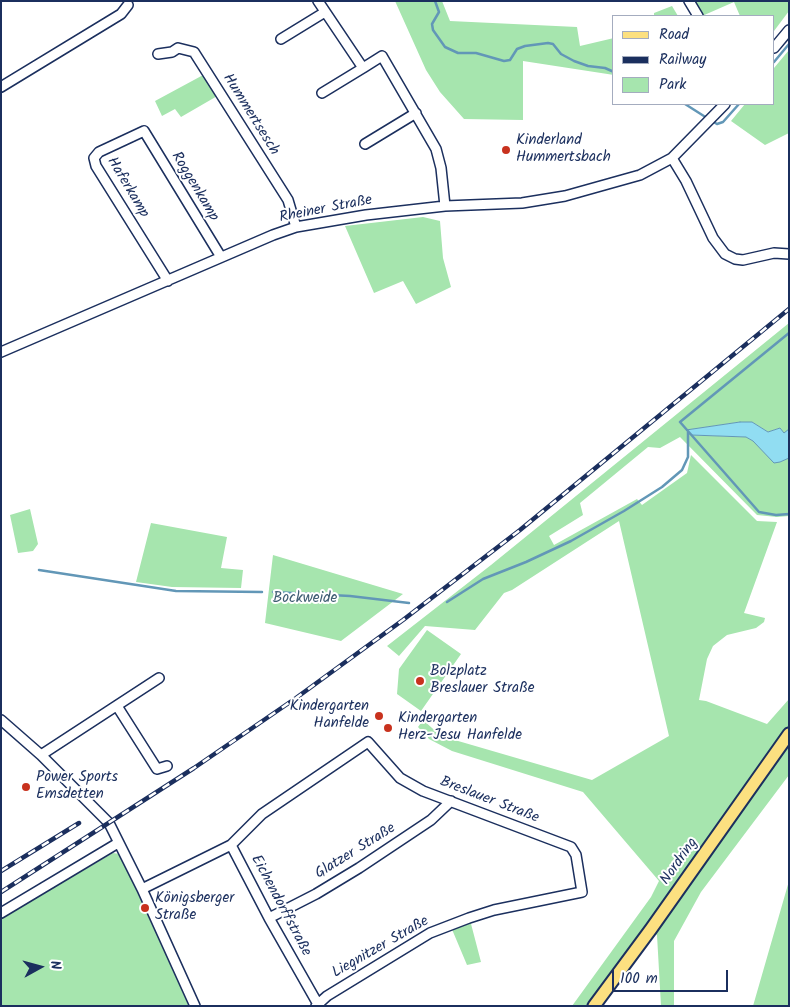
<!DOCTYPE html>
<meta charset="utf-8">
<style>
body{margin:0}
#map{position:relative;width:790px;height:1007px;overflow:hidden;background:#fff;font-family:Kalam,sans-serif}
canvas{display:block}
.frame{position:absolute;inset:0;border:2px solid #1b2f5e;pointer-events:none}
.legend{position:absolute;left:612px;top:15px;width:162px;height:90px;box-sizing:border-box;background:#fff;border:1px solid #a4acbf;margin:0;padding:6px 9px;list-style:none;font-size:15px;color:#1b2f5e}
.legend li{display:flex;align-items:center;gap:10px;height:25px}
.legend b{width:25px;border:1px solid #a4acbf}
.north{position:absolute;left:15px;top:942px;width:50px;height:50px;-webkit-text-stroke:4px #fff;paint-order:stroke;rotate:83deg;font-size:14px;font-weight:700;line-height:20px;text-align:center;color:#1b2f5e}
.north::after{content:'';display:block;margin:auto;width:18px;height:22px;background:#1b2f5e;clip-path:polygon(50% 0,100% 100%,50% 72%,0 100%)}
.scale{position:absolute;left:612px;top:970px;width:116px;height:22px;box-sizing:border-box;border:2px solid #1b2f5e;border-top:0;padding-left:6px;font-size:15px;line-height:18px;white-space:nowrap;color:#1b2f5e;-webkit-text-stroke:4px #fff;paint-order:stroke}
</style>
<div id="map">
<canvas width="790" height="1007"></canvas>
<div class="frame"></div>
<ul class="legend">
<li><b style="height:6px;background:#fce080"></b>Road</li>
<li><b style="height:6px;background:#1b2f5e"></b>Railway</li>
<li><b style="height:14px;background:#a6e5ae"></b>Park</li>
</ul>
<div class="north">N</div>
<div class="scale">100 m</div>
</div>
<script>
const ctx = document.querySelector('canvas').getContext('2d');
ctx.lineJoin = 'round';
function fillPath(path, color) { ctx.fillStyle = color; ctx.fill(path, 'evenodd'); }
const toPath = rows => new Path2D(rows.map(r => 'M' + r).join(''));
function strokePath(path, color, width, dash) { ctx.strokeStyle = color; ctx.lineWidth = width; ctx.lineCap = dash ? 'butt' : 'round'; ctx.setLineDash(dash || []); ctx.stroke(path); }
function label(font, color, halo, rows, align = 'center') {
  ctx.font = font + ' Kalam,sans-serif'; ctx.lineWidth = 4; ctx.setLineDash([]); ctx.textBaseline = 'middle'; ctx.strokeStyle = halo; ctx.fillStyle = color; for (const [text, x, y, turn = 0] of rows) {
    ctx.save(); ctx.translate(x, y); ctx.rotate((+turn || 0) * Math.PI / 180); ctx.textAlign = isNaN(turn) ? turn : align; if (halo) ctx.strokeText(text, 0, 0); ctx.fillText(text, 0, 0); ctx.restore();
  }
}
fillPath(toPath([
 [395,1,442,1,450,21,577,27,580,46,614,38,614,75,523,61,523,120,464,119,440,92,426,70],
 [693,1,789,1,789,11,774,31,774,16,740,16,734,2,702,16],
 [672,6,678,16,654,16,654,13],
 [789,50,789,133,765,145,731,121,745,104,774,104,774,68],
 [205,74,219,95,181,117,175,109,162,116,155,101],
 [423,217,440,221,443,258,451,287,416,304,403,281,374,293,345,226],
 [789,323,789,429,784,434,780,428,768,432,752,422,740,422,687,430,691,435,746,437,753,441,769,457,780,462,789,458,789,516,777,517,757,515,680,437,660,448,648,447,580,503,583,515,549,536,554,545,637,499,642,505,687,473,691,455,757,521,777,522,744,613,765,618,764,622,756,628,727,635,713,646,707,659,699,700,706,701,767,724,789,699,789,775,701,892,674,941,674,1006,661,1006,657,935,646,927,586,1006,572,1006,651,897,659,881,583,792,452,751,429,739,418,727,423,720,441,736,592,780,669,736,619,521,512,590,504,593,475,630,425,626,399,656,387,646,491,565],
 [30,509,38,544,33,551,18,553,10,515],
 [151,523,227,537,221,568,243,570,241,588,172,587,136,582],
 [273,555,403,594,341,641,265,623],
 [427,630,461,654,421,711,397,694,399,669],
 [113,853,120,854,189,1006,1,1006,1,918],
 [789,881,789,1006,753,1006],
 [470,920,481,962,467,965,451,927]
]), '#a6e5ae');
const water = toPath([
 [740,422,752,422,768,432,780,428,784,433,789,429,789,458,780,462,774,463,753,441,746,437,691,435,686,430,740,422]
]);
fillPath(water, '#91ddf2');
strokePath(water, '#6297b7', 1);
strokePath(toPath([
 [435,1,439,12,432,24,433,30,445,47,458,53,476,53,504,61,510,60,517,49,525,46,548,43,553,44,561,54,574,61,588,66,605,68,614,72],
 [774,62,789,44],
 [685,104,707,118],
 [712,121,717,124,723,122,739,104],
 [789,333,680,422,759,512,776,515,789,514],
 [39,570,176,591,262,592],
 [273,592,350,596,409,603],
 [447,602,483,579,526,562,571,541,624,511,662,487,682,470,688,457,688,432]
]), '#6297b7', 2.5);
const minor = toPath([
 [318,1,363,68,382,56,436,149,441,168,445,206],
 [689,1,698,16],
 [281,39,325,12],
 [774,48,789,30],
 [158,54,172,52,178,48,194,52,288,200,296,227],
 [1,87,121,14,128,5],
 [322,93,363,68],
 [365,144,416,113],
 [672,158,686,181,713,238,725,254,735,259,743,260,774,253,789,254],
 [168,281,96,166,94,158,99,152,144,131,221,257],
 [1,352,273,235,296,227,366,215,445,206,522,203,565,196,640,175,672,158,725,104],
 [117,706,157,769,167,766],
 [1,720,41,755,109,823,142,889,195,1006],
 [41,755,159,678],
 [231,845,269,918,319,1006],
 [142,889,231,845,262,814,368,742,400,778,423,791,571,847,576,855,582,892,494,910,469,918,430,933,327,996,316,1006],
 [1,913,118,843],
 [269,918,316,894,359,868,431,820,451,801]
]);
const major = toPath([
 [594,1006,651,929,789,734]
]);
strokePath(minor, '#1b2f5e', 12);
strokePath(major, '#1b2f5e', 15);
strokePath(minor, '#fff', 9);
strokePath(major, '#fce080', 11);
const rail = toPath([
 [1,871,79,823],
 [1,892,194,768,296,698,403,620,520,530,789,309]
]);
strokePath(rail, '#1b2f5e', 4.5);
strokePath(rail, '#fff', 2.5, [8]);
for (const [x, y, r, color] of [
 [506,150,5,"#c8321e"],
 [420,681,5,"#c8321e"],
 [379,716,5,"#c8321e"],
 [388,728,5,"#c8321e"],
 [26,787,5,"#c8321e"],
 [145,908,5,"#c8321e"]
]) { const dot = new Path2D(); dot.arc(x, y, r, 0, 2 * Math.PI); ctx.fillStyle = color; ctx.fill(dot); strokePath(dot, '#fff', 2); }
label('15px', '#1b2f5e', '#fff', [
 ["Hummertsesch",250,115,58],
 ["Roggenkamp",194,187,59],
 ["Haferkamp",127,188,59],
 ["Rheiner Straße",326,210,-11],
 ["Breslauer Straße",489,801,21],
 ["Glatzer Straße",356,852,-32],
 ["Nordring",680,862,-55],
 ["Eichendorffstraße",280,906,62],
 ["Liegnitzer Straße",381,948,-30]
]);
label('15px', '#1b2f5e', '#fff', [
 ["Kinderland",516,141],
 ["Hummertsbach",516,158],
 ["Bolzplatz",430,672],
 ["Breslauer Straße",430,689],
 ["Kindergarten",369,707,"right"],
 ["Hanfelde",369,724,"right"],
 ["Kindergarten",398,719],
 ["Herz-Jesu Hanfelde",398,736],
 ["Power Sports",36,778],
 ["Emsdetten",36,795],
 ["Königsberger",155,899],
 ["Straße",155,916]
], 'left');
label('15px', '#3e5c72', '#fff', [
 ["Bockweide",305,599]
]);
</script>
